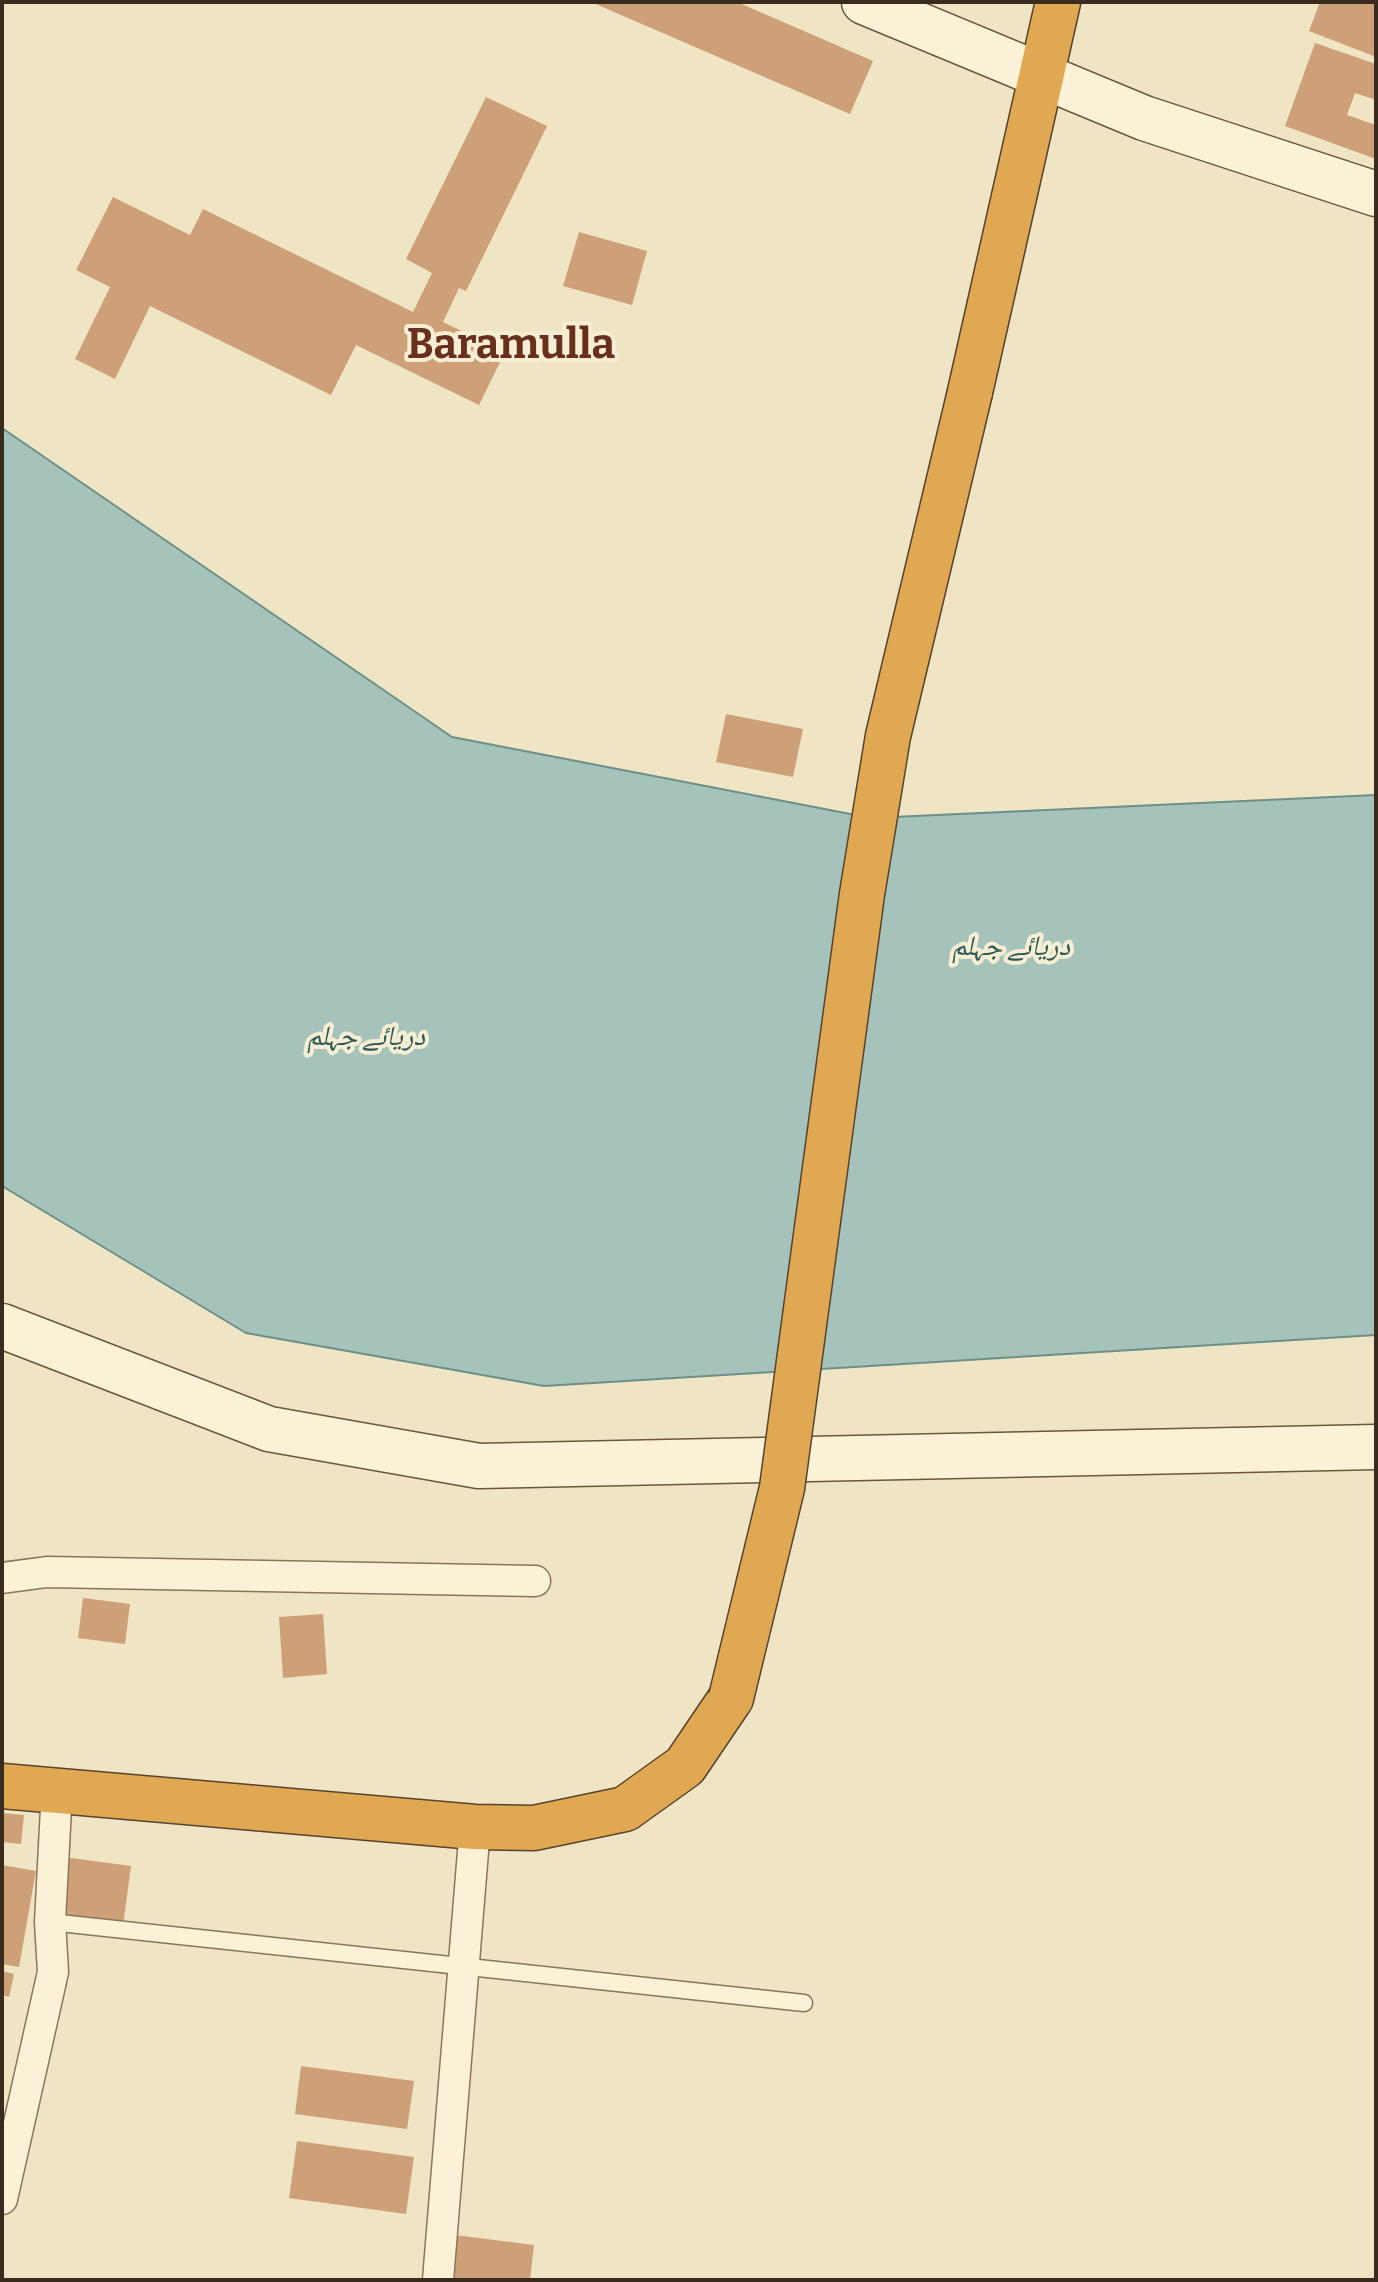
<!DOCTYPE html>
<meta charset="utf-8">
<style>
body{margin:0}
#map{position:relative;width:1378px;height:2282px;overflow:hidden;background:#efe4c3;font-family:Bitter,serif}
canvas{display:block}
.frame{position:absolute;inset:0;border:4px solid #392c1e;pointer-events:none}
</style>
<div id="map">
<canvas width="1378" height="2282"></canvas>
<div class="frame"></div>
</div>
<script>
const ctx = document.querySelector('canvas').getContext('2d');
ctx.lineJoin = 'round';
function fillPath(path, color) { ctx.fillStyle = color; ctx.fill(path, 'evenodd'); }
const toPath = rows => new Path2D(rows.map(r => 'M' + r).join(''));
function strokePath(path, color, width, dash) { ctx.strokeStyle = color; ctx.lineWidth = width; ctx.lineCap = dash ? 'butt' : 'round'; ctx.setLineDash(dash || []); ctx.stroke(path); }
function label(font, color, halo, rows, align = 'center') {
  ctx.font = font + ' Bitter,"Noto Naskh Arabic",serif'; ctx.lineWidth = 8; ctx.setLineDash([]); ctx.textBaseline = 'middle'; ctx.strokeStyle = halo; ctx.fillStyle = color; for (const [text, x, y, turn = 0] of rows) {
    ctx.save(); ctx.translate(x, y); ctx.rotate((+turn || 0) * Math.PI / 180); ctx.textAlign = isNaN(turn) ? turn : align; if (halo) ctx.strokeText(text, 0, 0); ctx.fillText(text, 0, 0); ctx.restore();
  }
}
const water = toPath([
 [2,428,452,737,871,818,1376,795,1376,1335,544,1386,246,1333,2,1186,2,428]
]);
fillPath(water, '#a5c2bb');
strokePath(water, '#6c9089', 2);
fillPath(toPath([
 [591,2,737,2,873,61,850,114],
 [1320,2,1376,2,1376,57,1309,31],
 [1315,43,1376,64,1376,100,1355,93,1347,115,1376,125,1376,159,1285,126],
 [486,97,547,126,466,291,459,288,443,322,505,352,479,405,356,345,331,395,150,306,115,379,75,359,110,287,76,270,113,197,190,235,203,209,413,312,432,273,406,259],
 [579,232,647,251,632,305,563,286],
 [726,714,803,729,793,777,716,762],
 [83,1598,130,1604,125,1644,78,1638],
 [323,1614,327,1674,283,1678,279,1617],
 [2,1813,24,1815,21,1844,2,1842],
 [64,1857,131,1866,123,1926,56,1917],
 [2,1865,36,1871,19,1967,2,1964],
 [2,1971,14,1974,9,1997,2,1995],
 [301,2066,414,2081,407,2129,295,2114],
 [297,2141,414,2157,406,2214,289,2198],
 [447,2234,534,2245,530,2280,441,2280]
]), '#cea078');
const lane = toPath([
 [50,1922,804,2003]
]);
const street = toPath([
 [2,1578,47,1572,535,1581],
 [2,2199,53,1972,50,1922,57,1789],
 [438,2280,475,1827]
]);
const secondary = toPath([
 [864,2,1144,118,1376,194],
 [2,1326,269,1429,479,1466,1376,1447]
]);
const highway = toPath([
 [970,392,1058,2],
 [2,1786,475,1827,534,1828,625,1809,685,1766,731,1698]
]);
strokePath(lane, '#8a7559', 19);
strokePath(street, '#8a7559', 33);
strokePath(secondary, '#6c563c', 47);
strokePath(highway, '#57432e', 47);
strokePath(lane, '#faf1d6', 16);
strokePath(street, '#faf1d6', 30);
strokePath(secondary, '#faf1d6', 44);
strokePath(highway, '#e0a852', 44);
const highwayBridge = toPath([
 [731,1698,782,1488,862,894,888,736,970,392]
]);
strokePath(highwayBridge, '#57432e', 47, []);
strokePath(highwayBridge, '#e0a852', 44);
label('italic 28px', '#2d5959', '#f6eed3', [
 ["دریائے جہلم",1011,947],
 ["دریائے جہلم",366,1037]
]);
label('bold 42px', '#672f1c', '#f6eed3', [
 ["Baramulla",511,346]
]);
</script>
